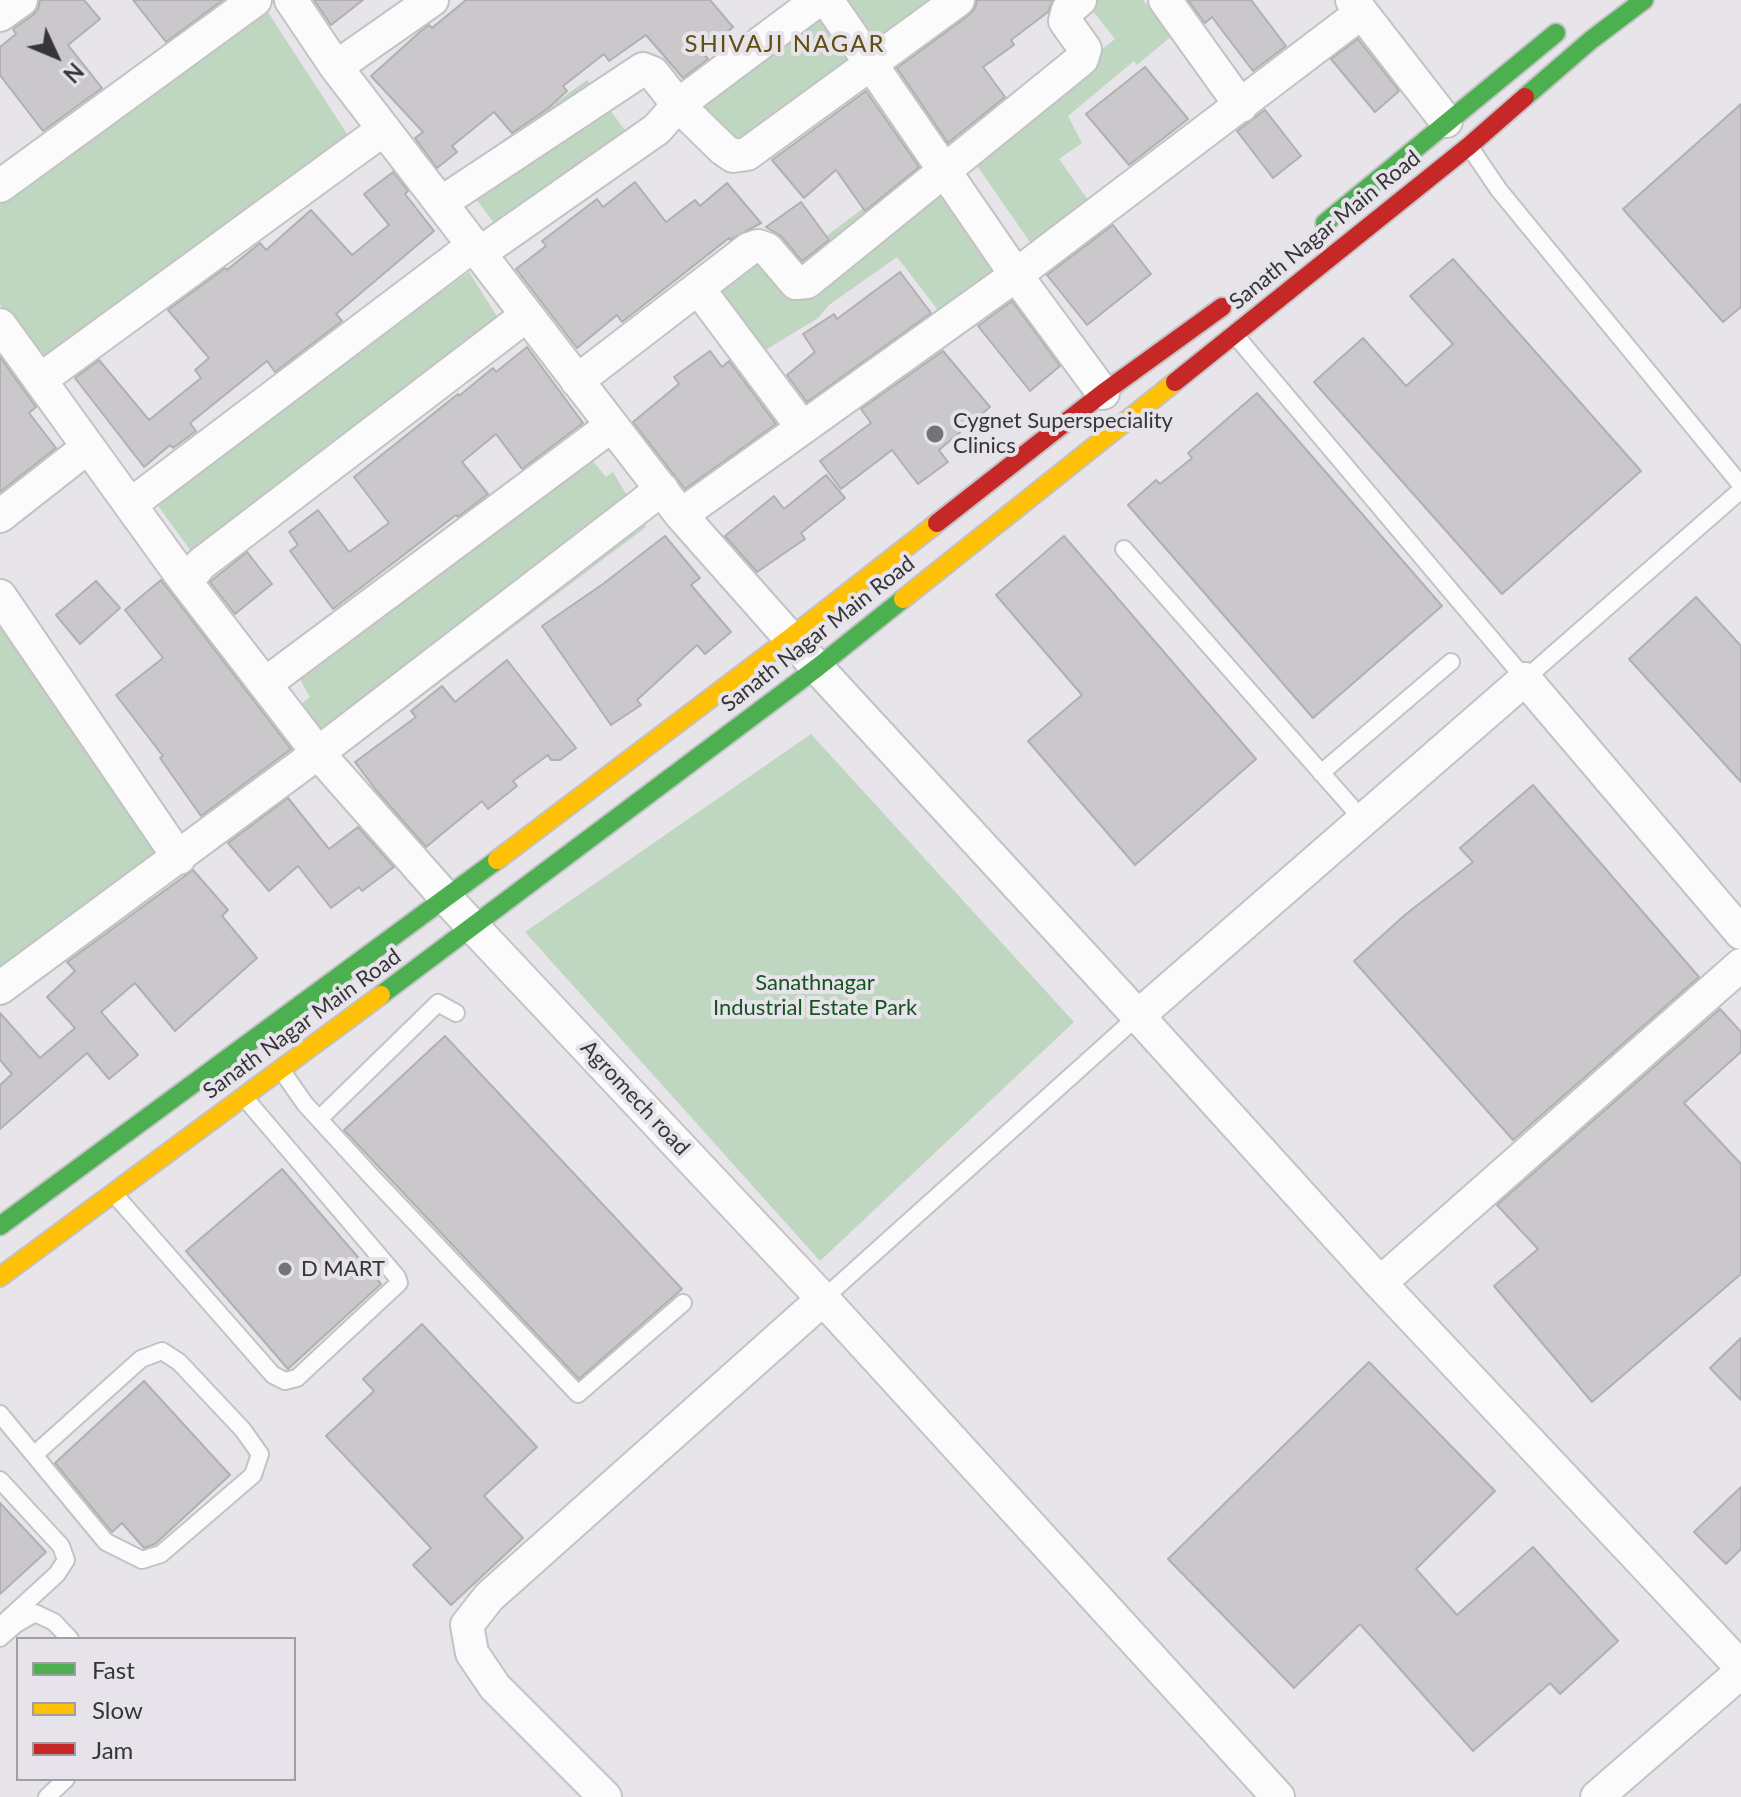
<!DOCTYPE html>
<style>
body{margin:0}
#map{position:relative;width:1741px;height:1797px;overflow:hidden;background:#e7e5e9;font-family:Lato,sans-serif}
canvas{display:block}
.legend{position:absolute;left:16px;top:1637px;width:280px;height:144px;box-sizing:border-box;background:#e6e4ea;border:2px solid #a09ea3;margin:0;padding:10px 14px;list-style:none;font-size:24px;color:#373538}
.legend li{display:flex;align-items:center;gap:16px;height:40px}
.legend b{width:40px;border:2px solid #a09ea3}
.north{position:absolute;left:16px;top:16px;width:80px;height:80px;-webkit-text-stroke:6px #e6e4ea;paint-order:stroke;rotate:134deg;font-size:22px;font-weight:700;line-height:32px;text-align:center;color:#373538}
.north::after{content:'';display:block;margin:auto;width:28px;height:36px;background:#373538;clip-path:polygon(50% 0,100% 100%,50% 72%,0 100%)}
</style>
<div id="map">
<canvas width="1741" height="1797"></canvas>
<ul class="legend">
<li><b style="height:10px;background:#4caf50"></b>Fast</li>
<li><b style="height:10px;background:#ffc107"></b>Slow</li>
<li><b style="height:10px;background:#c62828"></b>Jam</li>
</ul>
<div class="north">N</div>
</div>
<script>
const ctx = document.querySelector('canvas').getContext('2d');
ctx.lineJoin = 'round';
function fillPath(path, color) { ctx.fillStyle = color; ctx.fill(path, 'evenodd'); }
const toPath = rows => new Path2D(rows.map(r => 'M' + r).join(''));
function strokePath(path, color, width, dash) { ctx.strokeStyle = color; ctx.lineWidth = width; ctx.lineCap = dash ? 'butt' : 'round'; ctx.setLineDash(dash || []); ctx.stroke(path); }
function label(font, color, halo, rows, align = 'center') {
  ctx.font = font + ' Lato,sans-serif'; ctx.lineWidth = 8; ctx.setLineDash([]); ctx.textBaseline = 'middle'; ctx.strokeStyle = halo; ctx.fillStyle = color; for (const [text, x, y, turn = 0] of rows) {
    ctx.save(); ctx.translate(x, y); ctx.rotate((+turn || 0) * Math.PI / 180); ctx.textAlign = isNaN(turn) ? turn : align; if (halo) ctx.strokeText(text, 0, 0); ctx.fillText(text, 0, 0); ctx.restore();
  }
}
fillPath(toPath([
 [260,0,351,140,45,371,0,304,0,193],
 [832,0,953,0,875,55],
 [1084,0,1143,0,1173,35,1137,65,1134,61,1068,116,1082,143,1059,159,1093,207,1036,251,969,154,1115,39],
 [823,3,863,60,741,148,688,105],
 [587,80,631,138,502,234,457,173],
 [918,167,996,272,941,314,897,257,829,305,818,318,756,356,704,290,759,251,780,271],
 [434,271,447,288,469,272,503,326,196,558,145,488],
 [584,450,606,477,613,472,646,527,340,758,301,704,310,697,293,667],
 [0,608,169,855,0,978],
 [811,734,1074,1022,820,1261,525,932]
]), '#bfd6c1');
const building = toPath([
 [40,0,84,0,100,19,68,45,102,88,43,131,0,75,0,47,16,34,13,29,33,15,38,9,40,0],
 [133,0,223,0,166,42,133,0],
 [314,0,363,0,331,25,314,0],
 [466,0,710,0,733,27,703,53,708,59,683,78,646,35,609,61,604,54,563,86,567,91,547,109,512,133,494,112,452,146,457,152,437,168,415,138,423,132,371,76,421,31,429,25,432,28,466,0],
 [977,0,1053,0,1048,12,1011,40,1014,45,983,67,1005,97,948,143,897,68,969,15,975,8,977,0],
 [1188,0,1251,0,1286,46,1253,71,1212,17,1205,23,1188,0],
 [1358,39,1399,91,1375,112,1331,59,1358,39],
 [1145,67,1188,119,1129,165,1086,114,1145,67],
 [866,91,919,167,865,211,836,170,804,198,772,160,866,91],
 [1741,104,1741,307,1723,322,1623,209,1741,104],
 [1265,110,1301,156,1273,178,1237,131,1265,110],
 [393,172,408,191,405,194,434,231,336,314,342,321,275,372,267,361,190,423,196,431,173,448,170,445,144,467,75,378,99,360,149,420,201,378,195,370,209,358,168,310,225,268,227,270,260,243,266,250,311,210,352,255,389,225,364,194,393,172],
 [635,182,666,222,695,200,700,206,727,183,761,223,730,240,729,238,622,322,617,315,577,348,516,269,546,246,542,241,597,199,603,207,635,182],
 [801,202,829,240,802,261,781,236,766,227,801,202],
 [1113,225,1151,274,1087,325,1047,275,1113,225],
 [1453,259,1641,471,1502,594,1314,382,1363,338,1406,386,1453,344,1410,296,1453,259],
 [900,272,931,313,807,402,787,375,815,352,803,334,834,314,837,319,900,272],
 [1012,301,1060,366,1030,391,978,326,1012,301],
 [527,347,583,423,522,469,496,434,462,462,488,494,458,517,456,515,333,609,290,551,298,545,289,532,318,510,349,552,389,523,354,477,458,394,459,396,493,368,496,372,527,347],
 [710,351,722,367,729,361,776,424,685,489,633,422,679,384,674,377,710,351],
 [943,351,990,407,939,450,948,462,918,484,892,450,841,489,820,461,871,423,861,409,943,351],
 [0,357,36,407,29,413,56,448,0,492,0,357],
 [1257,393,1442,606,1313,718,1128,505,1156,480,1160,484,1192,458,1188,453,1257,393],
 [826,475,845,498,801,533,805,539,757,572,725,536,774,496,784,509,826,475],
 [665,536,700,578,691,585,731,632,705,654,697,645,637,700,641,705,611,725,542,626,603,584,665,536],
 [1064,536,1256,759,1135,865,1028,741,1082,695,996,595,1064,536],
 [247,552,272,584,235,614,210,582,247,552],
 [161,580,291,749,201,816,160,758,163,756,116,695,163,658,125,610,161,580],
 [96,581,120,608,80,644,56,615,96,581],
 [1696,597,1741,646,1741,782,1629,659,1696,597],
 [507,660,576,748,560,760,551,760,548,755,513,781,517,786,488,809,482,801,426,847,376,790,355,762,416,717,411,711,442,686,455,702,507,660],
 [1533,785,1699,977,1513,1140,1354,961,1406,914,1473,862,1460,848,1533,785],
 [288,798,329,849,358,827,394,867,362,891,359,887,331,908,298,866,269,891,228,843,288,798],
 [193,870,228,910,222,916,257,958,175,1031,135,983,101,1012,138,1055,109,1079,87,1053,0,1129,0,1085,12,1074,0,1060,0,1013,40,1058,75,1028,47,997,75,971,67,962,193,870],
 [1720,1009,1741,1032,1741,1052,1684,1103,1741,1164,1741,1274,1592,1402,1494,1286,1538,1249,1497,1205,1720,1009],
 [445,1036,682,1289,579,1379,344,1130,445,1036],
 [282,1169,381,1284,288,1369,186,1251,282,1169],
 [422,1324,537,1447,484,1496,523,1538,451,1605,413,1565,431,1548,326,1436,374,1391,363,1379,422,1324],
 [1741,1338,1741,1400,1710,1368,1741,1338],
 [1369,1362,1495,1491,1416,1569,1457,1615,1533,1547,1618,1641,1560,1694,1550,1683,1473,1751,1360,1624,1294,1688,1168,1559,1369,1362],
 [144,1381,230,1475,155,1544,144,1548,122,1523,112,1532,55,1463,144,1381],
 [1741,1487,1741,1549,1726,1564,1694,1532,1741,1487],
 [0,1503,46,1552,0,1594,0,1503]
]);
fillPath(building, '#cac8cb');
strokePath(building, '#b1afb2', 2);
const lane = toPath([
 [1469,146,1499,190,1741,485],
 [1235,335,1525,679,1741,490],
 [1124,549,1363,820],
 [1321,773,1451,662],
 [282,1071,305,1104,371,1176,578,1394,683,1303],
 [319,1119,438,1003,456,1013],
 [115,1195,273,1375,285,1381,297,1378,399,1283,397,1277,244,1097],
 [823,1299,1138,1016],
 [0,1414,34,1455,106,1542,142,1560,161,1554,253,1475,260,1454,243,1430,179,1362,162,1351,141,1359,34,1455],
 [0,1480,61,1546,66,1560,57,1574,0,1626],
 [0,1638,16,1624,35,1613,54,1622,70,1639],
 [47,1797,66,1779]
]);
const street = toPath([
 [291,0,336,67,681,515,790,638,1138,1016,1380,1283,1741,1667],
 [827,0,1016,275,1103,393],
 [1165,0,1241,106],
 [1352,0,1446,121],
 [0,15,21,0],
 [336,67,432,0],
 [0,186,255,0],
 [441,203,643,69,653,73,678,105,723,149,733,156,747,154,958,0],
 [480,253,657,129,678,105,818,0],
 [698,288,802,427],
 [0,325,186,582,318,753,446,898,823,1299,1278,1797],
 [40,380,384,129],
 [577,381,749,249,758,246,767,249,796,283,807,282,1082,59,1085,49,1065,21,1068,10,1080,0],
 [130,505,474,245],
 [681,515,1016,275,1361,13],
 [0,516,88,447],
 [186,582,201,564,527,315],
 [0,596,179,858],
 [265,684,611,426],
 [0,988,318,753,662,489],
 [1138,1016,1525,679,1741,933],
 [1380,1283,1741,965],
 [605,1797,495,1687,472,1653,467,1625,489,1597,823,1299],
 [1597,1797,1741,1672]
]);
const fast = toPath([
 [1525,97,1591,40,1644,0],
 [1325,223,1556,33],
 [381,995,818,667,903,599],
 [0,1226,497,860]
]);
const slow = toPath([
 [903,599,1175,382],
 [497,860,790,638,937,523],
 [0,1277,381,995]
]);
const jam = toPath([
 [1175,382,1469,146,1525,97],
 [937,523,1103,393,1222,307]
]);
strokePath(lane, '#c3c2c4', 20);
strokePath(street, '#c3c2c4', 36);
strokePath(fast, '#c3c2c4', 22);
strokePath(slow, '#c3c2c4', 22);
strokePath(jam, '#c3c2c4', 22);
strokePath(lane, '#fbfbfc', 16);
strokePath(street, '#fbfbfc', 32);
strokePath(fast, '#4caf50', 18);
strokePath(slow, '#ffc107', 18);
strokePath(jam, '#c62828', 18);
for (const [x, y, r, color] of [
 [935,434,10,"#757376"],
 [285,1269,8,"#757376"]
]) { const dot = new Path2D(); dot.arc(x, y, r, 0, 2 * Math.PI); ctx.fillStyle = color; ctx.fill(dot); strokePath(dot, '#e6e4ea', 3); }
label('22px', '#373538', '#e6e4ea', [
 ["Sanath Nagar Main Road",1325,230,-39],
 ["Sanath Nagar Main Road",818,634,-38],
 ["Sanath Nagar Main Road",302,1024,-36],
 ["Agromech road",635,1098,47]
]);
label('22px', '#373538', '#e6e4ea', [
 ["Cygnet Superspeciality",953,421],
 ["Clinics",953,446],
 ["D MART",301,1269]
], 'left');
label('22px', '#15541f', '#e6e4ea', [
 ["Sanathnagar",815,983],
 ["Industrial Estate Park",815,1008]
]);
ctx.letterSpacing = '2px';
label('24px', '#5f4f11', '#e6e4ea', [
 ["SHIVAJI NAGAR",785,44]
]);
ctx.letterSpacing = '0px';
</script>
